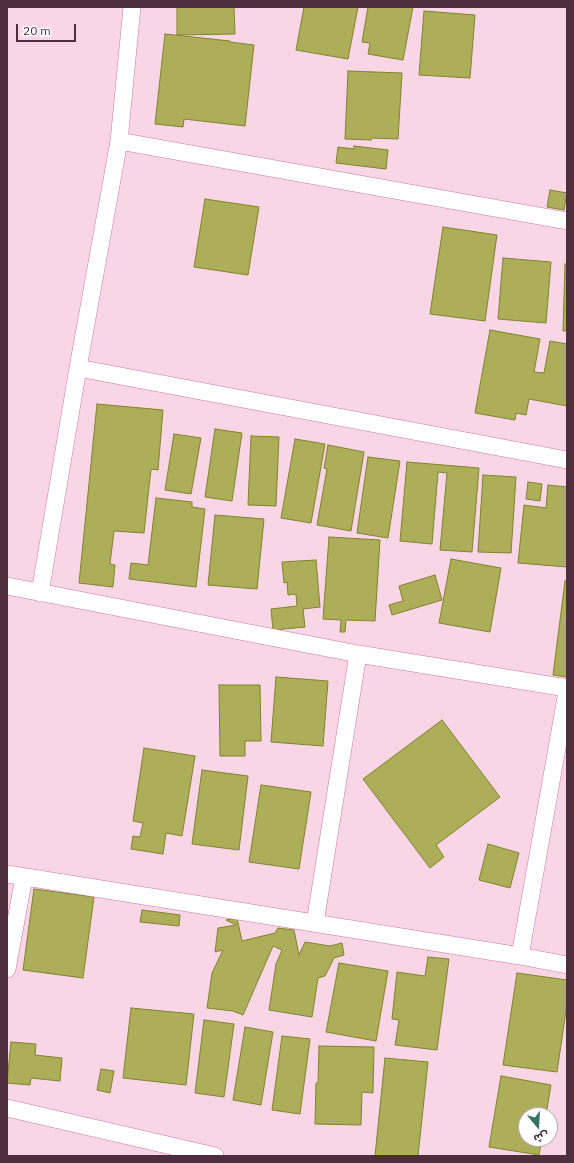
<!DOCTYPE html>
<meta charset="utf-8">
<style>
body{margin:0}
#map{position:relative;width:574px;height:1163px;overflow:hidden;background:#f9d6e5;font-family:"IBM Plex Sans","Noto Sans Arabic",sans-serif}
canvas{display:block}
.frame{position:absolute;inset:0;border:8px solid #4e2d3d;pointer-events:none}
.north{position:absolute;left:518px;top:1107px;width:40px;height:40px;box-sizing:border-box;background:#fff;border:1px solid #b8abb1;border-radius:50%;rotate:162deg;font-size:11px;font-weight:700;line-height:16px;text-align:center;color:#4e2d3d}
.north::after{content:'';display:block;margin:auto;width:14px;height:18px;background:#367360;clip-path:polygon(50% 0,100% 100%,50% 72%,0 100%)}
.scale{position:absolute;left:16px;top:24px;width:60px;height:18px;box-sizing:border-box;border:2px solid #4e2d3d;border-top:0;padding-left:5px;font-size:12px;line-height:14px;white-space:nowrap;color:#4e2d3d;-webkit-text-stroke:3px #fff;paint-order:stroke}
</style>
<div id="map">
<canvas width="574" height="1163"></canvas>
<div class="frame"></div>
<div class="north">ش</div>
<div class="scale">20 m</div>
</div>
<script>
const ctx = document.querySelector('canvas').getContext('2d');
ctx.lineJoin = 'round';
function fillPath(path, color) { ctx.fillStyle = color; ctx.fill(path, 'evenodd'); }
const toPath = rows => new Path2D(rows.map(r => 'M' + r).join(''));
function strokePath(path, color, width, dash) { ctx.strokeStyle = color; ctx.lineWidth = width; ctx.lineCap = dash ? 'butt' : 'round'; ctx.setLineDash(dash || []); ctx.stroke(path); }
const building = toPath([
 [177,7,234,7,235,34,177,35,177,7],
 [304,7,358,7,348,59,296,50,304,7],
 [368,7,413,7,403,60,368,54,370,43,362,42,368,7],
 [424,11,475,15,470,78,419,75,424,11],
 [165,34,230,41,230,42,254,45,245,126,184,119,183,127,155,124,165,34],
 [348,71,402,73,398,139,372,138,371,140,345,139,348,71],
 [354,146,388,150,386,169,336,163,338,147,354,149,354,146],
 [550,190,567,193,564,210,547,207,550,190],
 [205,199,259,207,248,275,194,267,205,199],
 [443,227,497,235,485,321,430,314,443,227],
 [503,258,551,262,546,323,498,319,503,258],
 [565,264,567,264,567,331,563,331,565,264],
 [490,330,540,339,534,372,544,373,550,341,567,344,567,406,529,399,526,415,516,413,515,420,475,413,490,330],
 [97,404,163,410,158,470,151,469,144,533,114,531,110,564,115,565,113,587,79,583,97,404],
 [215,429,242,433,232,501,205,497,215,429],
 [174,434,201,438,191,494,165,490,174,434],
 [251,436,279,437,276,506,248,505,251,436],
 [295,439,325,444,311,523,281,518,295,439],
 [328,445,364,452,351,531,317,525,327,469,324,468,328,445],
 [368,457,400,461,388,538,357,533,368,457],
 [407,462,479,468,472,552,440,550,447,473,438,472,432,544,400,541,407,462],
 [483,475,516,477,511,553,478,552,483,475],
 [528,482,542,484,540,501,526,499,528,482],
 [548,485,567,487,567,567,518,563,524,505,546,508,548,485],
 [156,498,192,502,192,507,205,509,196,587,129,579,131,563,148,565,156,498],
 [215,515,264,519,257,589,208,585,215,515],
 [329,537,380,540,375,621,346,620,345,632,340,632,341,620,323,619,329,537],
 [451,559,501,568,490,632,439,623,451,559],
 [316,560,320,607,303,609,305,627,273,630,271,609,297,606,296,594,288,595,287,582,284,583,282,562,316,560],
 [435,575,442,600,392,615,389,605,403,601,399,586,435,575],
 [565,581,567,581,567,677,553,675,565,581],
 [276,677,328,681,323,746,271,742,276,677],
 [219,685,260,685,261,741,245,741,245,756,220,756,219,685],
 [442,720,500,797,436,845,444,857,430,868,363,779,442,720],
 [144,748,195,756,182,836,166,833,163,854,131,849,133,836,140,837,143,823,133,821,144,748],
 [202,770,248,776,239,850,192,844,202,770],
 [261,785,311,792,299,869,249,862,261,785],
 [488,844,519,853,510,888,479,880,488,844],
 [34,889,94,897,83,978,23,970,34,889],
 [142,910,180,915,179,926,140,922,142,910],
 [237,918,242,941,275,933,278,928,294,930,299,955,305,942,330,946,342,943,344,955,334,958,325,976,318,978,312,1017,269,1010,276,964,282,950,273,946,243,1015,233,1011,207,1008,212,973,223,950,215,952,218,928,236,925,226,920,237,918],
 [428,957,449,959,437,1050,395,1045,399,1020,392,1019,397,972,425,976,428,957],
 [339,963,388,971,376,1041,326,1032,339,963],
 [517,973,567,980,567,1004,557,1072,503,1065,517,973],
 [131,1008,194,1014,186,1085,123,1078,131,1008],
 [204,1020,234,1024,224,1097,195,1093,204,1020],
 [245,1027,273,1032,261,1105,233,1100,245,1027],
 [282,1036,310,1039,300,1114,272,1110,282,1036],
 [11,1042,36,1044,35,1055,62,1058,60,1081,31,1078,30,1085,7,1083,11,1042],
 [319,1046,374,1047,373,1093,362,1092,361,1125,315,1124,316,1083,318,1083,319,1046],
 [385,1058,428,1062,418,1156,375,1156,385,1058],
 [101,1069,114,1071,110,1093,97,1090,101,1069],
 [501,1076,551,1085,546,1115,526,1115,526,1139,542,1139,539,1155,489,1147,501,1076]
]);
fillPath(building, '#acae59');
strokePath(building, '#81822b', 1);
const street = toPath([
 [119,141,567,221],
 [78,368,567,460],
 [7,586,358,654,567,688],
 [40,593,78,368,119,141,132,7],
 [7,874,520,956,567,965],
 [315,923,358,654],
 [520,956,567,692],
 [7,969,24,877],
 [7,1108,215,1156]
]);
strokePath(street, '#c97aa0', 18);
strokePath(street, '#fff', 17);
</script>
